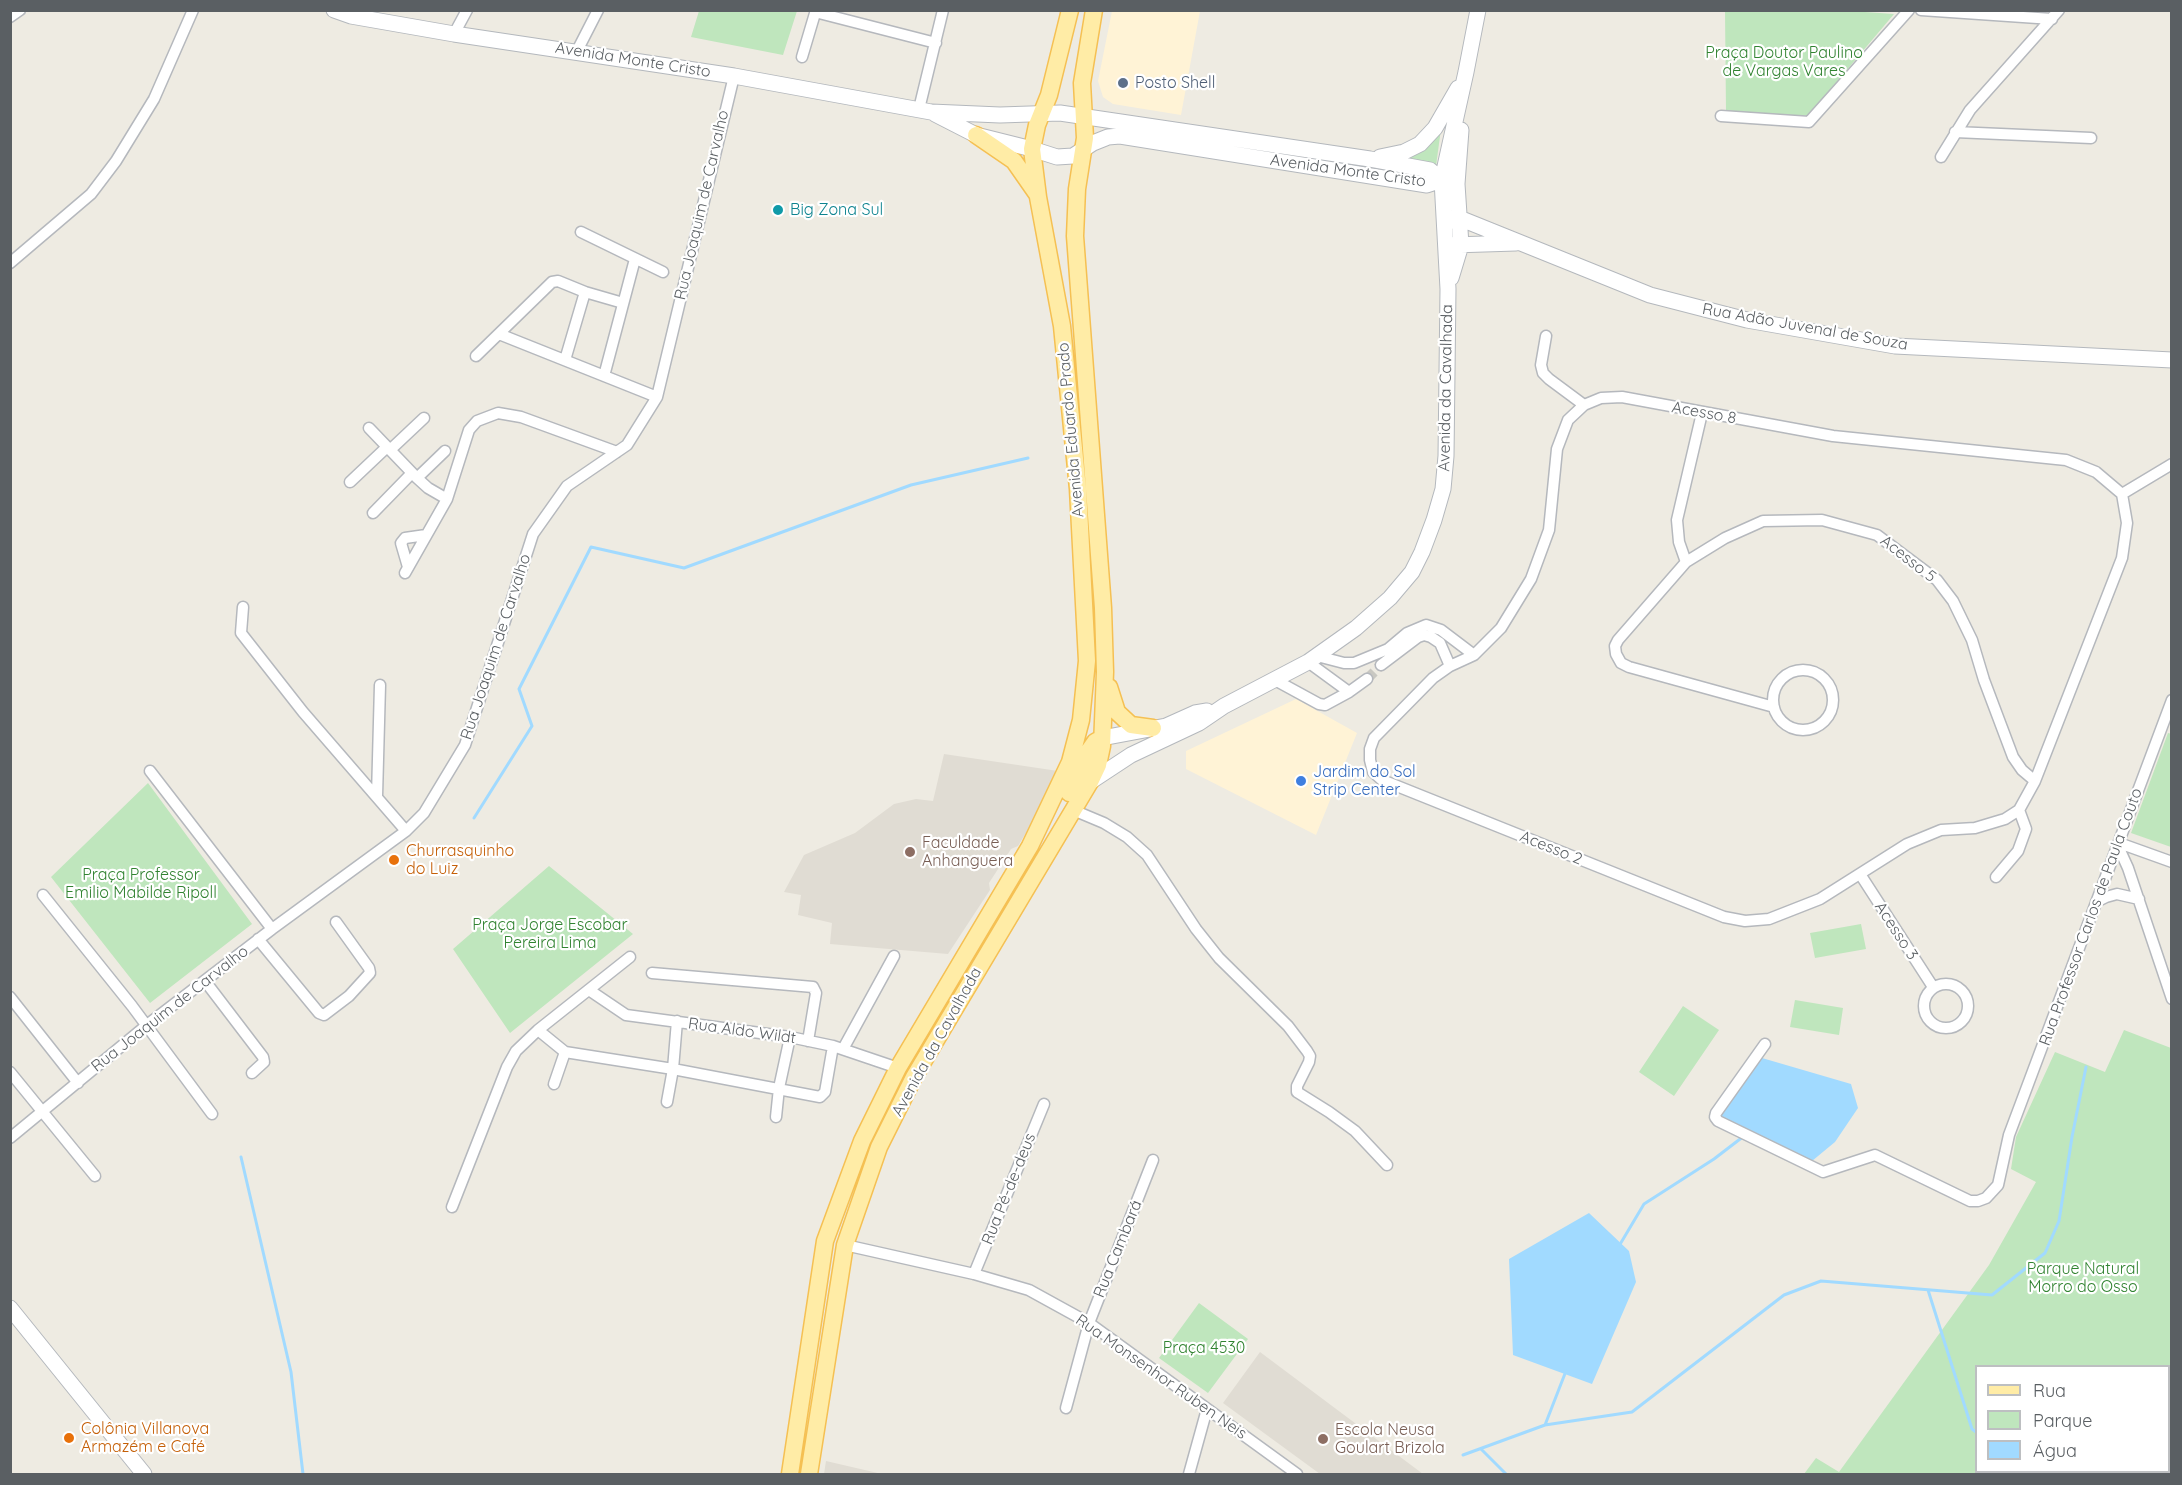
<!DOCTYPE html>
<meta charset="utf-8">
<style>
body{margin:0}
#map{position:relative;width:2182px;height:1485px;overflow:hidden;background:#eeebe2;font-family:Quicksand,sans-serif}
canvas{display:block}
.frame{position:absolute;inset:0;border:12px solid #5a5f63;pointer-events:none}
.legend{position:absolute;left:1975px;top:1365px;width:195px;height:108px;box-sizing:border-box;background:#fff;border:2px solid #bdbfc1;margin:0;padding:8px 10px;list-style:none;font-size:18px;color:#5a5f63}
.legend li{display:flex;align-items:center;gap:12px;height:30px}
.legend b{width:30px;border:2px solid #bdbfc1}
</style>
<div id="map">
<canvas width="2182" height="1485"></canvas>
<div class="frame"></div>
<ul class="legend">
<li><b style="height:8px;background:#ffeca6"></b>Rua</li>
<li><b style="height:16px;background:#bfe6bd"></b>Parque</li>
<li><b style="height:16px;background:#a1daff"></b>Água</li>
</ul>
</div>
<script>
const ctx = document.querySelector('canvas').getContext('2d');
ctx.lineJoin = 'round';
function fillPath(path, color) { ctx.fillStyle = color; ctx.fill(path, 'evenodd'); }
const toPath = rows => new Path2D(rows.map(r => 'M' + r).join(''));
function strokePath(path, color, width, dash) { ctx.strokeStyle = color; ctx.lineWidth = width; ctx.lineCap = dash ? 'butt' : 'round'; ctx.setLineDash(dash || []); ctx.stroke(path); }
function label(font, color, halo, rows, align = 'center') {
  ctx.font = font + ' Quicksand,sans-serif'; ctx.lineWidth = 4.5; ctx.setLineDash([]); ctx.textBaseline = 'middle'; ctx.strokeStyle = halo; ctx.fillStyle = color; for (const [text, x, y, turn = 0] of rows) {
    ctx.save(); ctx.translate(x, y); ctx.rotate((+turn || 0) * Math.PI / 180); ctx.textAlign = isNaN(turn) ? turn : align; if (halo) ctx.strokeText(text, 0, 0); ctx.fillText(text, 0, 0); ctx.restore();
  }
}
fillPath(toPath([
 [1112,11,1200,11,1181,115,1113,104,1103,97,1098,81],
 [1296,699,1357,733,1316,835,1186,769,1186,751]
]), '#fff3d6');
fillPath(toPath([
 [944,754,1058,771,1043,805,1018,846,1011,849,989,883,990,890,948,954,830,944,832,923,798,915,801,895,784,892,804,855,855,833,894,804,916,799,933,801],
 [1260,1352,1423,1474,1320,1474,1223,1403],
 [826,1461,882,1474,824,1474]
]), '#e0dcd3');
fillPath(toPath([
 [1836,10,1894,14,1808,116,1726,112,1725,11],
 [699,11,699,10,797,11,783,55,691,37],
 [1441,129,1436,166,1402,161,1417,154,1432,142],
 [2168,733,2172,734,2171,847,2131,833],
 [148,783,252,924,150,1003,51,877],
 [549,866,633,934,510,1033,453,949],
 [1861,924,1866,949,1815,958,1810,933],
 [1795,1000,1843,1008,1839,1035,1790,1027],
 [1683,1006,1719,1030,1674,1096,1639,1072],
 [2124,1030,2171,1048,2171,1474,1804,1474,1816,1458,1839,1472,1989,1265,2036,1182,2011,1169,2016,1137,2055,1052,2105,1072],
 [1976,1366,2168,1366,2168,1472,1976,1472],
 [1199,1303,1248,1339,1208,1393,1159,1358]
]), '#bfe6bd');
fillPath(toPath([
 [1762,1058,1851,1084,1858,1108,1835,1142,1812,1161,1718,1117],
 [1589,1213,1629,1251,1636,1282,1592,1384,1513,1355,1509,1259]
]), '#a1daff');
strokePath(toPath([
 [474,818,532,726,519,689,591,547,684,568,911,485,1028,458],
 [241,1157,291,1372,303,1474],
 [1619,1246,1644,1204,1714,1159,1744,1136],
 [1928,1290,1972,1429,1976,1432],
 [1545,1425,1566,1371],
 [1481,1449,1506,1474],
 [1463,1455,1545,1425,1632,1412,1784,1295,1821,1281,1992,1295,2045,1253,2059,1221,2072,1137,2086,1067],
 [2029,1472,2033,1474]
]), '#a1daff', 3);
strokePath(toPath([
 [1367,679,1381,665]
]), '#c9c8c2', 10, [10, 5]);
const street = toPath([
 [1921,10,2052,19],
 [815,12,936,43],
 [10,17,20,10],
 [454,34,467,10],
 [577,51,598,10],
 [802,57,816,10],
 [919,109,943,10],
 [1721,116,1809,122,1909,10],
 [1955,132,2091,138],
 [1941,157,1970,110,2059,10],
 [581,232,663,272],
 [10,263,91,194,116,161,154,99,193,10],
 [499,334,657,397],
 [1546,336,1541,365,1543,373,1549,379,1584,405],
 [476,356,552,282,558,281,585,292],
 [565,360,585,292,623,303],
 [604,376,635,259],
 [369,428,417,478,428,488,447,499],
 [390,450,424,418],
 [417,478,445,451],
 [350,482,387,447],
 [2122,494,2172,464],
 [373,513,412,473],
 [1686,562,1679,542,1677,520,1702,413],
 [408,567,401,543,405,538,426,535],
 [405,573,447,499,469,430,477,421,498,413,521,417,617,452],
 [243,607,241,633,303,712,406,831],
 [1317,656,1344,663,1354,663,1388,649,1407,633,1426,625,1441,630,1474,655],
 [1308,662,1349,692],
 [1381,665,1418,637,1424,635,1431,637,1440,643,1450,666],
 '1773 700a30 30 0 1 1 60 0a30 30 0 1 1-60 0Z',
 [1275,680,1319,704,1325,705,1349,692,1367,679],
 [1774,707,1629,667,1621,663,1616,654,1615,646,1618,640,1686,562,1725,538,1763,521,1822,520,1877,535,1937,580,1953,601,1972,640,1984,680,2013,757,2022,770,2035,781,2122,558,2127,523,2122,494],
 [150,771,272,929],
 [2035,781,2019,810,2005,819,1975,828,1941,830,1907,844,1820,899,1769,919,1745,921,1724,917,1382,780,1373,772,1370,760,1370,749,1374,738,1433,678,1450,666,1474,655,1501,628,1531,579,1549,530,1557,449,1568,420,1584,405,1601,398,1622,397,1833,436,2066,460,2096,472,2122,494],
 [377,796,380,685],
 [1073,810,1104,823,1127,837,1147,855,1196,929,1219,958,1288,1026,1307,1051,1310,1056,1309,1062,1297,1086,1297,1092,1329,1112,1355,1131,1387,1165],
 [2119,843,2172,862],
 [2118,846,2128,868,2172,999],
 [1860,874,1933,987],
 [1996,877,2018,851,2026,829,2019,810],
 [43,895,132,1006,212,1114],
 [2096,902,2106,897,2117,894,2139,899],
 [258,939,319,1013,324,1015,349,996,370,973,369,968,336,922],
 [652,973,813,987,816,993,808,1041],
 [205,981,263,1057,264,1062,252,1073],
 '1924 1006a22 22 0 1 1 44 0a22 22 0 1 1-44 0Z',
 [589,990,626,1015,790,1037,833,1046,898,1068],
 [10,997,78,1083],
 [538,1030,565,1052,673,1069,820,1097,825,1092,833,1046],
 [1765,1044,1716,1113,1715,1117,1718,1121,1823,1172,1875,1155,1970,1201,1978,1201,1986,1198,1998,1185,2009,1135,2172,700],
 [843,1049,894,956],
 [10,1072,95,1176],
 [554,1084,565,1052],
 [667,1102,673,1069,677,1021],
 [776,1117,779,1088,790,1037],
 [10,1138,147,1025,272,929,406,831,424,813,465,745,533,534,567,486,627,445,657,397,734,76],
 [452,1207,507,1067,516,1051,538,1030,630,957],
 [845,1245,974,1274,1029,1290,1089,1323,1297,1474],
 [974,1274,1044,1104],
 [1066,1408,1089,1323,1153,1160],
 [1189,1474,1207,1409]
]);
const secondary = toPath([
 [334,10,351,16,454,34,734,76,931,112,1000,115,1060,113,1370,159,1430,170,1447,184,1457,200],
 [935,114,976,135,1032,149,1057,157,1073,156,1093,143,1108,137,1120,136,1427,185,1442,180],
 [1380,157,1404,152,1420,144,1435,128,1458,88],
 [1445,225,1453,218,1459,218,1650,295,1747,320,1895,346,2172,360],
 [1453,245,1516,243],
 [1451,278,1461,245,1457,184,1461,130],
 [1102,738,1166,726,1195,713,1207,711],
 [1090,782,1131,755,1199,723,1224,706,1308,662,1356,628,1390,598,1412,572,1422,552,1434,520,1443,489,1446,456,1448,289,1442,180,1466,72,1478,10],
 [10,1308,144,1474]
]);
const primary = toPath([
 [976,135,1014,161,1037,194],
 [1109,687,1117,712,1131,725,1153,728],
 [1069,793,1088,752,1095,742,1102,738],
 [790,1474,825,1241,862,1141,898,1068,1030,846,1070,762,1081,720,1087,661,1078,489,1062,326,1038,197,1032,149,1037,125,1049,95,1070,10],
 [809,1474,845,1245,879,1147,914,1077,1090,782,1098,765,1102,746,1105,672,1103,608,1075,236,1077,189,1085,138,1082,83,1094,10]
]);
strokePath(street, '#b5b8bd', 13);
strokePath(secondary, '#b4b8bd', 17);
strokePath(primary, '#f5c053', 19);
strokePath(street, '#fff', 10);
strokePath(secondary, '#fff', 15);
strokePath(primary, '#ffeca6', 16);
for (const [x, y, r, color] of [
 [1123,83,6,"#5c6f8a"],
 [778,210,6,"#0f9aa8"],
 [1301,781,6,"#3f7fe0"],
 [910,852,6,"#8d6e63"],
 [394,860,6,"#e8710a"],
 [69,1438,6,"#e8710a"],
 [1323,1439,6,"#8d6e63"]
]) { const dot = new Path2D(); dot.arc(x, y, r, 0, 2 * Math.PI); ctx.fillStyle = color; ctx.fill(dot); strokePath(dot, '#fff', 2); }
label('16px', '#318331', '#fff', [
 ["Praça Doutor Paulino",1784,53],
 ["de Vargas Vares",1784,71],
 ["Praça Professor",141,875],
 ["Emilio Mabilde Ripoll",141,893],
 ["Praça Jorge Escobar",550,925],
 ["Pereira Lima",550,943],
 ["Parque Natural",2083,1269],
 ["Morro do Osso",2083,1287],
 ["Praça 4530",1204,1348]
]);
label('16px', '#5a5f63', '#fff', [
 ["Avenida Monte Cristo",633,60,9],
 ["Avenida Monte Cristo",1348,171,8],
 ["Rua Joaquim de Carvalho",702,205,-77],
 ["Rua Adão Juvenal de Souza",1805,327,10],
 ["Avenida da Cavalhada",1446,388,-89],
 ["Acesso 8",1704,413,10],
 ["Avenida Eduardo Prado",1071,430,-95],
 ["Acesso 5",1908,559,38],
 ["Rua Joaquim de Carvalho",496,647,-72],
 ["Acesso 2",1551,848,22],
 ["Rua Professor Carlos de Paula Couto",2091,917,-70],
 ["Acesso 3",1896,931,57],
 ["Rua Joaquim de Carvalho",170,1009,-38],
 ["Rua Aldo Wildt",742,1031,8],
 ["Avenida da Cavalhada",937,1042,-61],
 ["Rua Pé-de-deus",1009,1189,-68],
 ["Rua Cambará",1118,1249,-68],
 ["Rua Monsenhor Ruben Neis",1161,1377,35]
]);
label('16px', '#4e5e75', '#fff', [
 ["Posto Shell",1135,83]
], 'left');
label('16px', '#0d838f', '#fff', [
 ["Big Zona Sul",790,210]
], 'left');
label('16px', '#366cbe', '#fff', [
 ["Jardim do Sol",1313,772],
 ["Strip Center",1313,790]
], 'left');
label('16px', '#785e54', '#fff', [
 ["Faculdade",922,843],
 ["Anhanguera",922,861],
 ["Escola Neusa",1335,1430],
 ["Goulart Brizola",1335,1448]
], 'left');
label('16px', '#c56008', '#fff', [
 ["Churrasquinho",406,851],
 ["do Luiz",406,869],
 ["Colônia Villanova",81,1429],
 ["Armazém e Café",81,1447]
], 'left');
</script>
